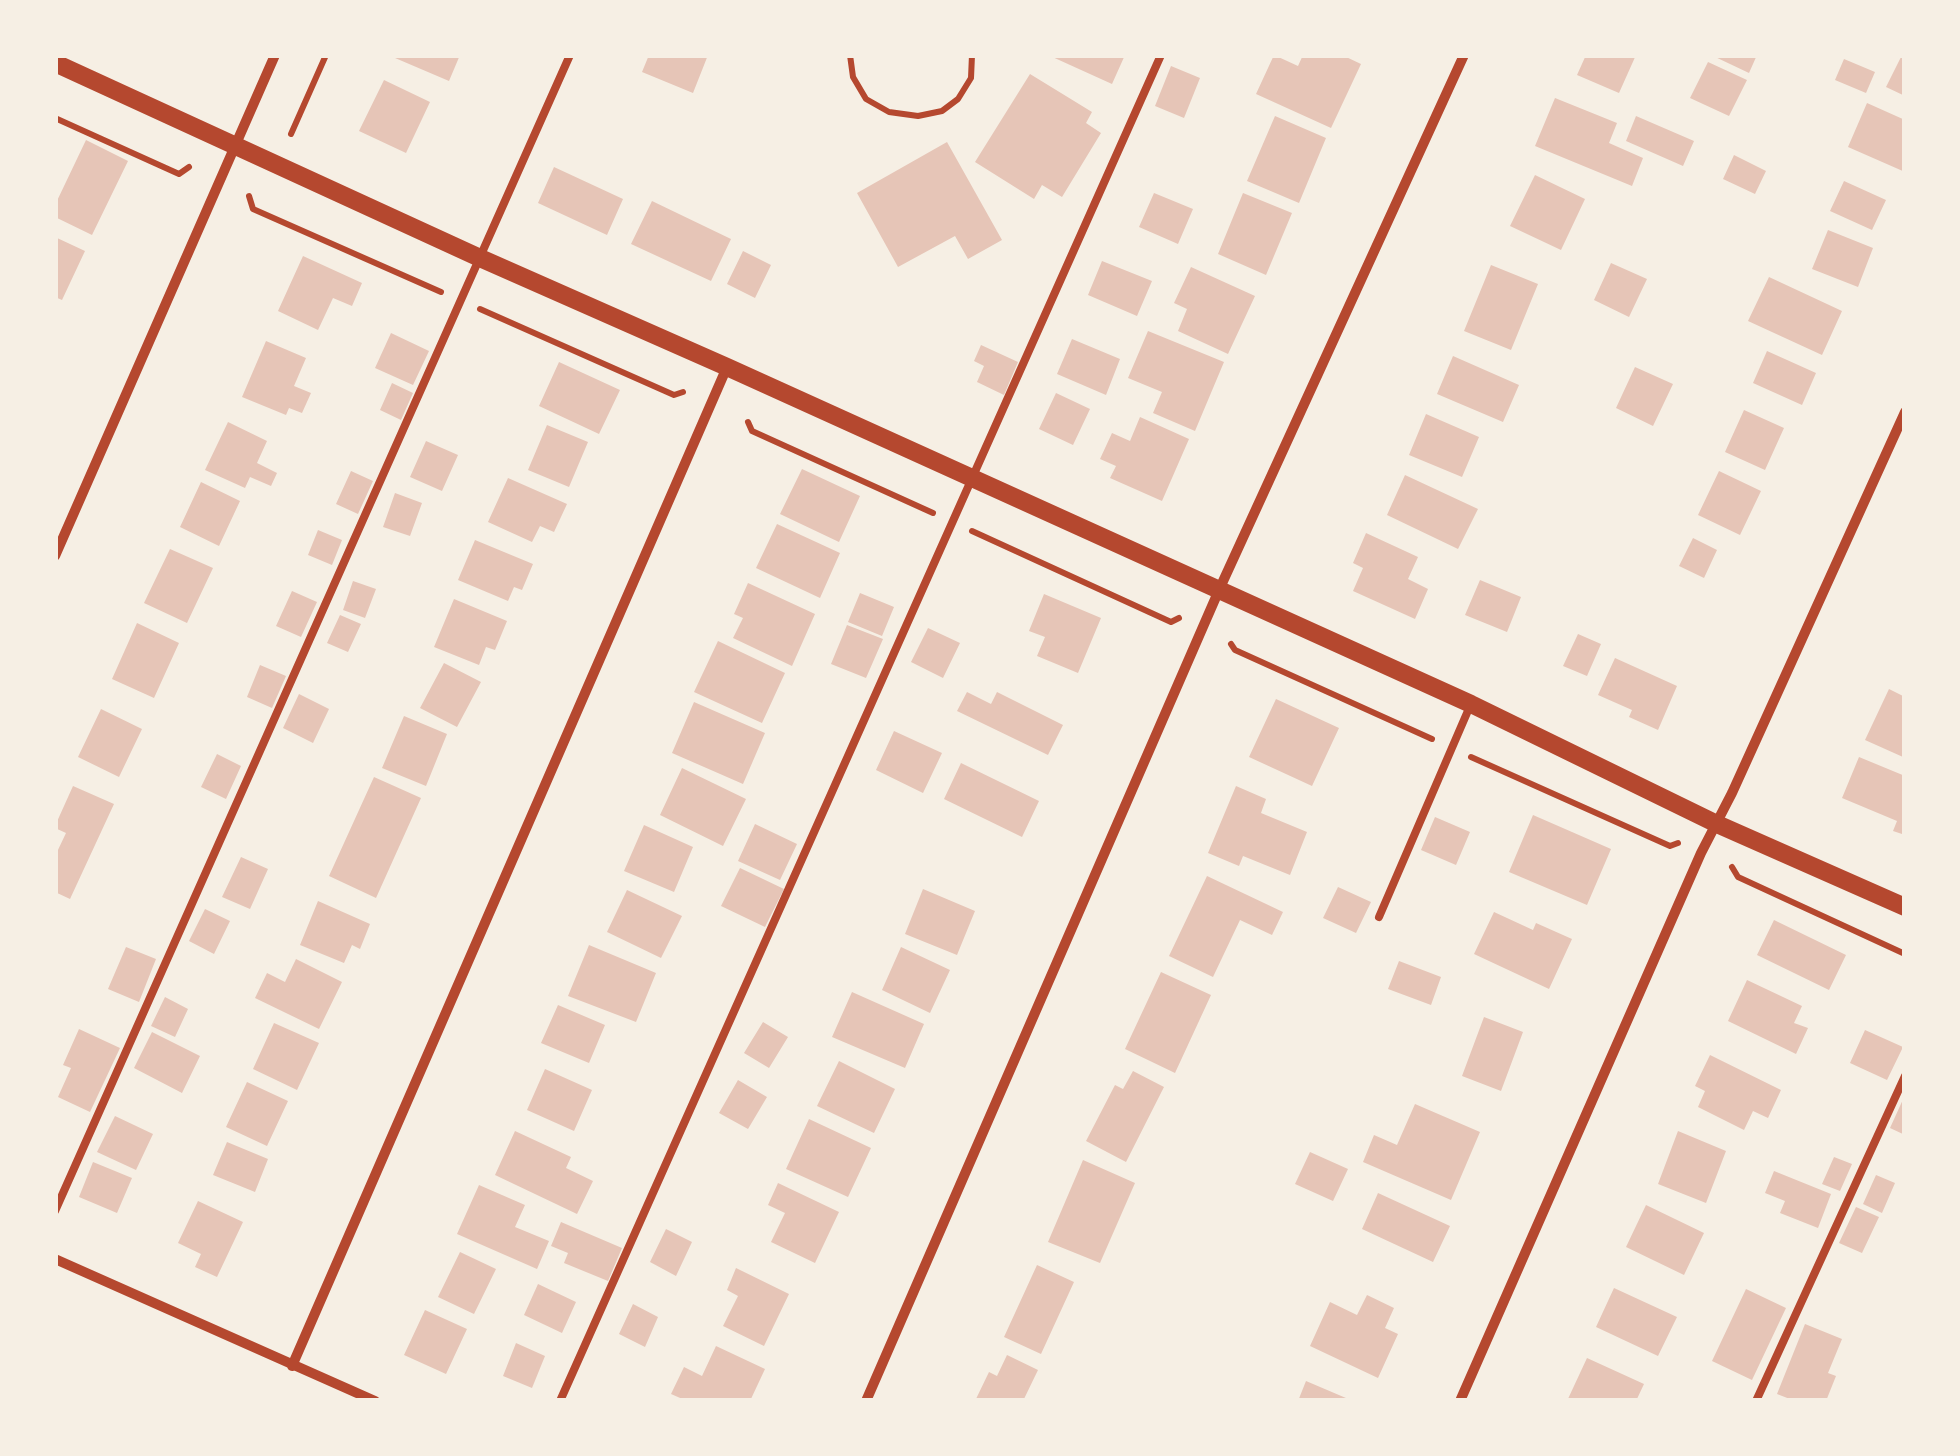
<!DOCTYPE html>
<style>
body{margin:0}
#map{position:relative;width:1960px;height:1456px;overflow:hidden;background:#f6efe4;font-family:"DM Sans",sans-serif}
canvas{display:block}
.frame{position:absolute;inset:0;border:58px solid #f6efe4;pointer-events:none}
</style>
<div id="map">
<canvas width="1960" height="1456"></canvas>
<div class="frame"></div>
</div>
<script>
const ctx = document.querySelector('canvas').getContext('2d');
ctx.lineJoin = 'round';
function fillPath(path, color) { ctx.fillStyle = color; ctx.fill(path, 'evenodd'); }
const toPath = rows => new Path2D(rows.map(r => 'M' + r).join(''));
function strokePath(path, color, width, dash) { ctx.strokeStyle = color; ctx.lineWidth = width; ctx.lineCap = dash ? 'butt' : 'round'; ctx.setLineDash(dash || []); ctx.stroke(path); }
fillPath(toPath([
 [388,55,460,55,449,81],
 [649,55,708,55,693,93,642,72],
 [1048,55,1125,55,1112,84],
 [1274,55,1298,66,1303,55,1342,55,1361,64,1331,128,1256,94],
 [1586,55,1636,55,1619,93,1577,75],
 [1711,55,1757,55,1749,73],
 [1902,55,1905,55,1905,96,1886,87],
 [1844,59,1875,72,1866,93,1835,80],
 [1708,62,1747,80,1729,116,1690,98],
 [1171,66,1200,78,1184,118,1155,106],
 [1030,74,1092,112,1086,123,1101,133,1062,197,1042,185,1034,199,975,162],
 [384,80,430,102,406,153,359,131],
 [1555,98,1617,123,1609,143,1643,158,1632,186,1535,146],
 [1867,103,1905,120,1905,172,1848,147],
 [1275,116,1326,138,1299,203,1247,181],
 [1636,116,1694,141,1683,166,1626,141],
 [86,140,128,161,92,235,55,217,55,205],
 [947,142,1002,240,968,259,955,236,898,267,857,193],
 [1734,155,1766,171,1755,194,1723,179],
 [554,167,623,199,607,235,538,203],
 [1535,175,1585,199,1561,250,1510,226],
 [1844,181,1886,200,1872,230,1830,211],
 [1154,193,1193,209,1178,244,1139,227],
 [1243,193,1292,213,1266,275,1218,254],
 [652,201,731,239,711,281,631,244],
 [1828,230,1873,248,1858,287,1812,269],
 [55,237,85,251,62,300,55,297],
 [743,251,771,265,755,298,727,284],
 [303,256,362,283,352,306,333,298,318,330,278,311],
 [1102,261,1152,281,1137,316,1088,295],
 [1611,263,1647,279,1629,317,1594,300],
 [1491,265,1538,284,1511,350,1464,331],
 [1191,267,1255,296,1228,354,1178,331,1187,309,1174,303],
 [1769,277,1842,311,1822,355,1748,321],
 [1148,331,1224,362,1195,431,1153,413,1162,392,1128,378],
 [391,333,429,351,413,385,375,368],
 [1072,339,1120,359,1106,395,1057,374],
 [266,341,306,358,294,386,311,393,302,413,289,408,286,415,242,397],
 [981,345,1018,362,1004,395,977,382,984,366,974,361],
 [1767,351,1816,373,1802,405,1753,383],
 [1453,356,1519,385,1503,422,1437,394],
 [559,362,620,390,599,434,539,406],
 [1635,367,1673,384,1653,426,1616,408],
 [392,383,413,393,401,420,380,410],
 [1056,393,1090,409,1073,445,1039,429],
 [1744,410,1784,428,1765,470,1725,452],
 [1426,414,1479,437,1462,477,1409,455],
 [1140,417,1189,439,1162,501,1110,478,1116,466,1100,459,1112,433,1130,441],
 [228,422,267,441,257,463,277,473,271,486,250,477,245,488,205,470],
 [547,425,588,442,569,487,528,470],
 [426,441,458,455,442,491,410,477],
 [802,469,860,496,839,542,780,514],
 [351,471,373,481,358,514,336,504],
 [1719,471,1761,491,1740,535,1698,515],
 [1405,475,1478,509,1458,549,1387,515],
 [508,478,567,504,554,532,540,526,532,542,488,522],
 [201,482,240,501,219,546,180,527],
 [395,493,422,503,410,536,383,527],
 [777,524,840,553,820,598,756,568],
 [318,530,342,540,332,565,308,555],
 [1366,533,1418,557,1408,579,1428,589,1415,619,1353,591,1363,568,1353,563],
 [1693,538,1717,550,1704,578,1679,566],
 [475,540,533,564,522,590,514,587,508,601,458,580],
 [170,549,213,568,187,623,144,603],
 [1480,580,1521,597,1507,632,1465,615],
 [353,581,376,589,365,618,343,610],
 [748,583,815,614,792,666,733,638,743,618,734,614],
 [292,591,317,602,301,637,276,626],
 [860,593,894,607,882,636,848,622],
 [1044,594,1101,618,1078,673,1037,656,1045,637,1029,631],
 [454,599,507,621,495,650,486,647,479,665,434,647],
 [340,615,361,624,348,652,327,643],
 [137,623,179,643,154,698,112,679],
 [847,625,883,639,866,678,831,664],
 [928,628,960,643,943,678,911,662],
 [1578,634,1601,644,1587,676,1563,666],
 [718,641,785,673,762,723,694,692],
 [1615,658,1677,686,1658,730,1629,717,1632,710,1598,695],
 [444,663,481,682,457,727,420,708],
 [260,665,286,676,272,708,247,697],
 [1889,689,1905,697,1905,753,1903,757,1865,740],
 [967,692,991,704,997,692,1063,725,1048,755,957,711],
 [299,694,329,709,313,743,283,728],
 [1276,699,1339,728,1312,786,1249,757],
 [694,702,765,733,743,784,672,753],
 [101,709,142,729,119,777,78,757],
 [404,716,447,734,426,786,382,768],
 [894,731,942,753,923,793,876,770],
 [217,754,241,766,226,799,201,787],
 [1859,757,1905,776,1905,835,1893,831,1897,821,1842,798],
 [961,763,1039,801,1022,837,944,799],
 [682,768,746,799,723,846,660,815],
 [374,777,421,798,376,898,329,876],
 [73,786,114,804,70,899,55,892,55,851,57,852,66,833,55,828,55,826],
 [1236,786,1266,799,1261,813,1307,832,1290,875,1243,856,1239,866,1208,853],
 [1533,815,1611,849,1587,905,1509,872],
 [1435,817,1470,832,1456,865,1421,850],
 [755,824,797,844,780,880,738,861],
 [644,825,693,847,674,892,624,871],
 [241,857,268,869,250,909,222,897],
 [740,868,784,889,765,927,721,906],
 [1207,876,1283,912,1272,935,1240,920,1213,977,1169,956],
 [1338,887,1371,902,1356,933,1323,918],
 [923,889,975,911,957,955,905,934],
 [627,890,682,916,661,958,607,932],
 [318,901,370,924,360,949,352,945,344,963,300,945],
 [205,909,230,921,214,954,189,941],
 [1494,912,1533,930,1536,923,1572,939,1549,989,1474,954],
 [1774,920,1846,955,1829,990,1757,955],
 [589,945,656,973,636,1022,568,996],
 [126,947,156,959,139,1002,108,989],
 [901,947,950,970,930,1013,882,990],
 [296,959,342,982,319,1029,255,998,267,973,285,982],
 [1399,961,1441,977,1431,1005,1388,989],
 [1161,972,1211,995,1175,1073,1125,1049],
 [1747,980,1802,1006,1794,1023,1808,1028,1796,1054,1728,1021],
 [852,992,924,1024,905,1068,832,1037],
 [165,997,188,1009,175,1037,151,1026],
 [558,1005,605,1025,589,1063,541,1043],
 [1484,1017,1523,1032,1501,1091,1462,1076],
 [763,1022,788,1037,769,1068,744,1053],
 [274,1023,319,1043,297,1090,253,1069],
 [79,1029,120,1048,90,1112,58,1097,71,1068,63,1065],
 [1865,1030,1903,1047,1887,1080,1850,1063],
 [152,1032,200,1056,182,1093,134,1068],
 [1710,1055,1781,1090,1768,1118,1753,1111,1744,1130,1698,1107,1705,1091,1695,1086],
 [839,1061,895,1089,874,1133,817,1106],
 [545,1069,592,1090,574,1131,527,1110],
 [1133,1071,1164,1087,1126,1162,1086,1141,1115,1085,1123,1089],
 [738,1080,767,1097,748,1129,719,1113],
 [247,1082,288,1101,267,1146,226,1127],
 [1905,1095,1905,1135,1890,1128],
 [1415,1104,1480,1132,1451,1200,1363,1162,1374,1135,1397,1145],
 [115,1116,153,1134,136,1170,97,1152],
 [809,1119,871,1148,848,1197,786,1169],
 [515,1131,571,1157,566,1168,593,1181,577,1214,495,1175],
 [1678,1131,1726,1151,1706,1203,1658,1184],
 [227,1142,268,1159,255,1192,213,1175],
 [1310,1152,1348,1169,1333,1201,1295,1184],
 [1834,1157,1852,1164,1840,1191,1822,1184],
 [1083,1160,1135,1183,1100,1263,1048,1242],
 [93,1162,132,1178,117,1213,79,1197],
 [1774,1171,1831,1194,1818,1228,1780,1213,1785,1201,1765,1193],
 [1876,1175,1895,1183,1882,1213,1863,1204],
 [778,1183,839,1212,815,1263,771,1242,785,1213,768,1205],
 [479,1185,525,1205,515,1227,549,1241,537,1269,457,1234],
 [1378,1193,1450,1226,1433,1262,1362,1229],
 [198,1201,243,1222,217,1277,195,1267,201,1254,178,1243],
 [1646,1205,1704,1233,1684,1275,1626,1247],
 [1856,1207,1879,1217,1862,1253,1839,1243],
 [561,1222,622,1248,608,1281,564,1263,568,1253,551,1246],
 [666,1229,692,1242,676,1276,650,1262],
 [460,1252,496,1269,474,1314,438,1297],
 [1037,1265,1074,1282,1041,1354,1004,1337],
 [736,1268,789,1294,764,1346,723,1326,738,1296,727,1290],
 [538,1284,576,1302,562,1333,524,1315],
 [1614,1288,1677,1317,1658,1356,1596,1327],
 [1746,1289,1786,1308,1752,1380,1712,1361],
 [1367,1295,1394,1308,1385,1328,1398,1334,1378,1378,1310,1346,1330,1302,1357,1315],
 [633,1304,658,1317,645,1347,619,1334],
 [425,1310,467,1329,446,1374,404,1355],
 [1805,1324,1842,1339,1828,1373,1836,1376,1826,1401,1795,1401,1777,1394],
 [516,1343,545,1356,532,1388,503,1376],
 [716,1346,765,1369,750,1401,687,1401,671,1394,684,1367,702,1376],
 [1007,1355,1038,1370,1023,1401,975,1401,989,1372,997,1376],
 [1587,1358,1644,1384,1636,1401,1567,1401],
 [1306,1381,1353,1401,1298,1401]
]), '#e6c5b7');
strokePath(toPath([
 [850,55,853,77,866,99,889,112,918,116,942,111,958,99,971,78,972,55],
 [55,118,179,174,189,167],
 [291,134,326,55],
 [249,196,253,209,441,292],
 [480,309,674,395,683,392],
 [748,422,752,431,933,513],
 [972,531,1171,622,1179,618],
 [1231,644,1235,650,1432,739],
 [1471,757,1670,846,1678,843],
 [1732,867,1738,877,1905,954]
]), '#b5482f', 6);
strokePath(toPath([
 [1379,917,1470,706],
 [55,1211,570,55],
 [560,1401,1161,55],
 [1756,1401,1905,1076]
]), '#b5482f', 8);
strokePath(toPath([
 [55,556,275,55],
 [55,1259,375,1401],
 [292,1366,727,367],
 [866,1401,1219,590,1464,55],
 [1460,1401,1701,853,1732,793,1905,412]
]), '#b5482f', 10);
strokePath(toPath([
 [55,63,480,258,727,367,1471,704,1717,824,1905,907]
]), '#b5482f', 18);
</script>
